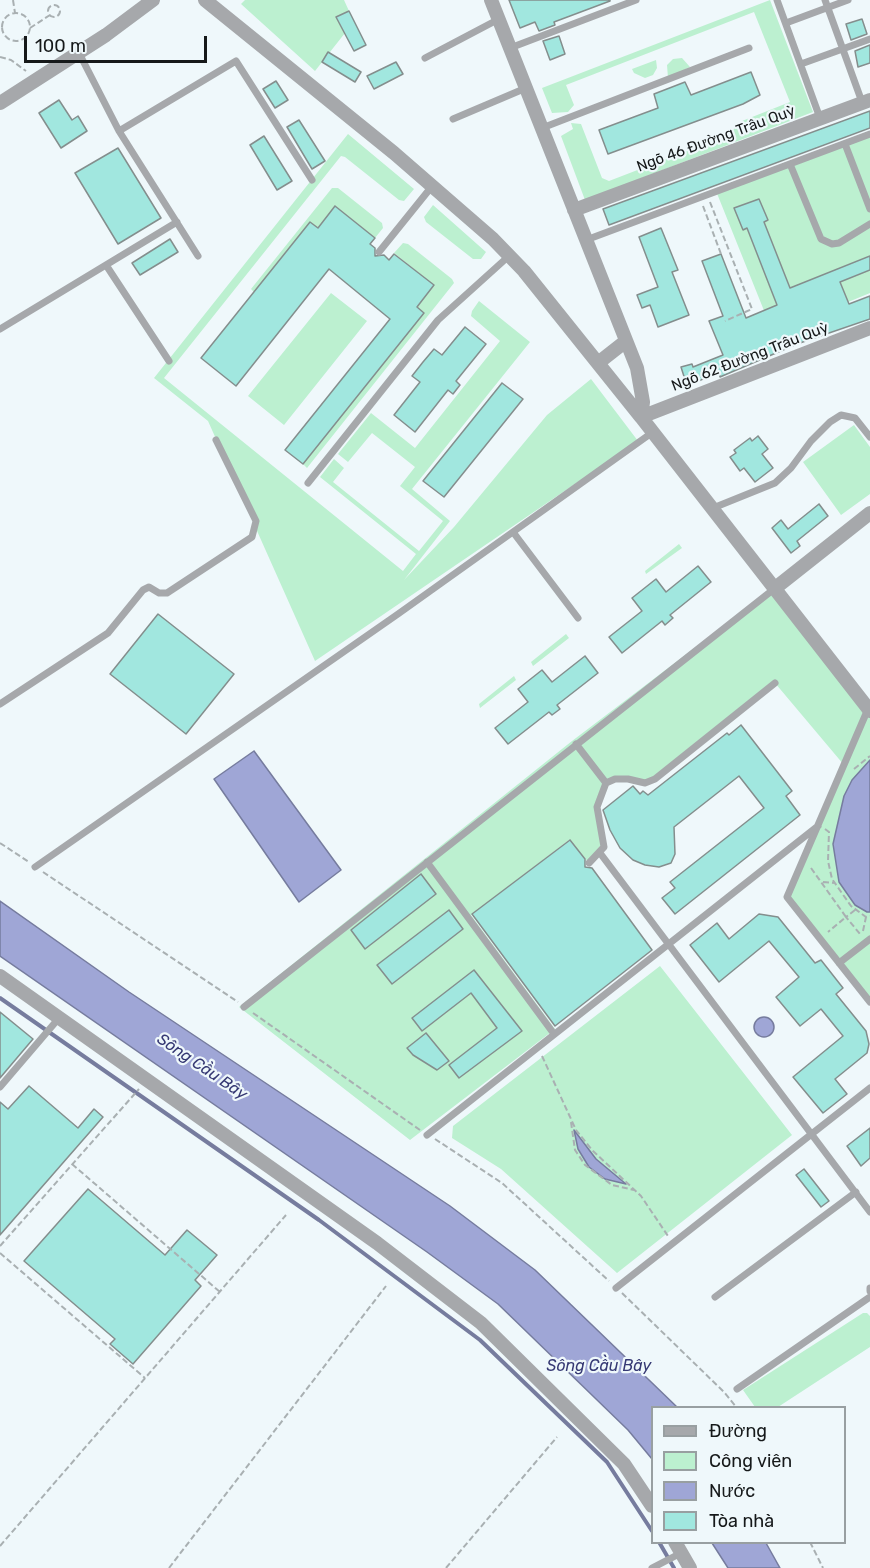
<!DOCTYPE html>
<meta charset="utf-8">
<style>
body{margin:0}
#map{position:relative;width:870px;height:1568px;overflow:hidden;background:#eff8fb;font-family:Rubik,sans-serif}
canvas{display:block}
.legend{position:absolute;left:651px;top:1406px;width:195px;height:138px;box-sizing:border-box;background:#eff8fb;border:2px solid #989fa1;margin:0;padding:8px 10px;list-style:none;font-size:18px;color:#16191a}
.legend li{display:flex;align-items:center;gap:12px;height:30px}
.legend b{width:30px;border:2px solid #989fa1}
.scale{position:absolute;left:24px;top:36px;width:183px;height:27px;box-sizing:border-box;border:3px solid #16191a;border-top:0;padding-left:8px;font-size:18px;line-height:21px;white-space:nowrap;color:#16191a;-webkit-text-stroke:4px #eff8fb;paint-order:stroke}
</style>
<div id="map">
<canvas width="870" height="1568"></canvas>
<ul class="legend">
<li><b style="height:8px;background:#a6a8ab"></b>Đường</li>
<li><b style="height:16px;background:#bcf0d0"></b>Công viên</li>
<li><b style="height:16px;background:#9fa6d6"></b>Nước</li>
<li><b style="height:16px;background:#a1e7df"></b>Tòa nhà</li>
</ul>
<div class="scale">100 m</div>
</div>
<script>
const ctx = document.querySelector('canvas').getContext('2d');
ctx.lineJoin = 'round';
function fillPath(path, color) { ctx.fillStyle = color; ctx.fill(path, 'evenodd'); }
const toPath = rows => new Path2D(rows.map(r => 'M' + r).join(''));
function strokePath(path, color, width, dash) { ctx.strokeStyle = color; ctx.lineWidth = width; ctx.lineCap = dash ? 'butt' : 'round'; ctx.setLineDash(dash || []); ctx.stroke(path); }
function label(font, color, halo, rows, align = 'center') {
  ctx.font = font + ' Rubik,sans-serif'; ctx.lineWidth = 4.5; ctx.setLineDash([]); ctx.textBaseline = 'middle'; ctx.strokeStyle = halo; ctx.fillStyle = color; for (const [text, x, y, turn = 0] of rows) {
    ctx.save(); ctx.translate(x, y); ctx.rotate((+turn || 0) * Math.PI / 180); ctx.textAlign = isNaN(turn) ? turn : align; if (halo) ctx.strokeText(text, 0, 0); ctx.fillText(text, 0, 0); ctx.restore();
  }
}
fillPath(toPath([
 [245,0,344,0,349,11,337,17,345,33,315,71,241,4],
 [770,0,813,112,585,200,561,136,573,129,571,123,581,124,602,178,609,181,731,134,737,123,790,102,754,12,566,85,574,105,568,112,552,113,542,88],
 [682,58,690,67,668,78,667,65,673,59],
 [656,60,657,68,653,75,645,78,634,73,632,69],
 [348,134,414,189,404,201,399,200,345,157,341,156,164,378,403,571,416,554,320,477,334,459,344,468,333,482,419,551,443,521,400,486,415,467,372,433,348,462,338,454,371,413,415,448,500,341,471,316,472,311,479,301,530,342,412,489,450,521,404,580,454,527,547,415,591,379,638,441,315,661,208,421,154,378],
 [870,134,870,293,773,333,716,191],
 [332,188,338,188,382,223,383,228,375,238,335,206,318,228,310,222,254,292,251,289],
 [433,205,486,252,481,259,473,259,426,222,424,217],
 [403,243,408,244,452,279,454,283,307,468,303,464,424,313,417,307,434,285,394,253],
 [331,293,367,321,284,425,248,396],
 [854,425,870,447,870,494,841,515,803,462],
 [679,544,682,548,646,574,645,571],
 [772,589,870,707,870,1002,787,897,844,765,775,683,645,783,628,779,606,783,597,807,604,841,589,863,569,840,471,915,555,1029,410,1140,239,1007,572,741],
 [566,634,569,638,533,666,531,662],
 [514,676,516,680,480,708,479,704],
 [660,966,792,1135,617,1273,501,1169,452,1138,453,1126],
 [863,1313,867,1313,870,1316,870,1347,778,1407,755,1407,743,1390]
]), '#bcf0d0');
const water = toPath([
 [254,751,341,870,299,902,214,779,254,751],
 [870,760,870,912,867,912,855,905,839,882,833,844,844,796,852,780,870,760],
 [0,901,129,992,450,1206,535,1270,677,1407,652,1408,652,1459,628,1430,498,1304,427,1252,0,956,0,901],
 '754 1027a10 10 0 1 1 20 0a10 10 0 1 1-20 0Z',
 [574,1130,596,1159,626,1184,605,1179,589,1167,578,1149,574,1130],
 [712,1543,766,1543,780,1568,728,1568,712,1543]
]);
fillPath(water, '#9fa6d6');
strokePath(water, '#767c9e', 1.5);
strokePath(toPath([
 [0,998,319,1220,480,1340,607,1462,652,1531],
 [659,1542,674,1568]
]), '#767c9e', 4);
const building = toPath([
 [509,0,610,0,610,1,554,22,555,25,539,31,535,22,520,28,509,0],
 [349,11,366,45,354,51,336,17,349,11],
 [862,19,867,34,851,40,846,24,862,19],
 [559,36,565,54,550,60,543,41,559,36],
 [870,45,870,63,858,67,855,51,870,45],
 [328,52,361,72,355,82,322,62,328,52],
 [396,62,403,74,374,89,367,76,396,62],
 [751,72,760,95,743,104,608,154,599,130,658,108,654,94,685,82,691,95,751,72],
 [276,81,288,100,275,108,263,89,276,81],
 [59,100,72,120,78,116,87,131,61,148,39,113,59,100],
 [870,111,870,128,609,225,603,209,870,111],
 [299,120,325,161,312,169,287,127,299,120],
 [264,136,292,181,277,190,250,145,264,136],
 [118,148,161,218,118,244,75,173,118,148],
 [759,199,768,220,764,222,790,288,870,256,870,270,840,282,849,304,870,296,870,319,797,344,720,377,719,372,687,386,681,367,692,364,693,367,723,355,709,321,723,316,702,261,721,254,746,318,777,305,747,228,743,230,734,208,759,199],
 [335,206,375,238,370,244,375,248,375,256,384,255,389,260,394,254,434,285,417,307,424,313,303,464,285,450,390,319,329,269,236,386,201,358,310,222,318,228,335,206],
 [661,228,678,270,672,272,689,315,658,327,650,305,642,308,637,295,658,287,639,237,661,228],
 [170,239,178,252,140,275,132,263,170,239],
 [465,327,486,344,456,381,460,385,453,394,448,390,415,432,394,415,420,382,412,376,423,362,434,349,442,355,465,327],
 [502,383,523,399,444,497,423,481,502,383],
 [758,436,768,449,762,454,773,468,755,482,744,468,740,471,730,457,736,453,734,450,750,438,752,441,758,436],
 [819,504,828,516,797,541,800,546,791,553,772,528,781,520,788,529,819,504],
 [698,566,711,582,670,615,673,618,665,625,662,621,622,653,609,637,642,611,632,598,656,579,666,592,698,566],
 [158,614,234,674,186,734,110,674,158,614],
 [585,656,598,673,557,705,560,709,552,715,549,712,508,744,495,728,528,702,518,689,542,670,552,682,585,656],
 [741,725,792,791,786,796,800,815,675,914,662,898,675,888,670,882,764,808,739,776,674,827,675,854,671,863,659,867,645,865,633,860,620,848,610,830,603,810,633,786,640,794,643,791,648,795,727,733,729,735,741,725],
 [570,840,585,859,585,867,592,868,652,950,555,1026,472,914,570,840],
 [421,874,436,894,365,949,351,930,421,874],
 [449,910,463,929,392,984,377,965,449,910],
 [759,914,778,917,815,963,821,960,843,988,836,994,866,1031,869,1044,867,1053,835,1079,847,1094,823,1113,793,1077,843,1036,821,1009,800,1026,776,997,799,977,769,941,719,982,690,945,717,923,729,939,759,914],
 [474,970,522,1031,459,1078,449,1065,497,1028,471,993,422,1031,412,1018,474,970],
 [0,1012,33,1039,0,1078,0,1012],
 [426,1033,449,1061,437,1070,413,1055,407,1048,426,1033],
 [29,1086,78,1128,94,1109,103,1117,0,1235,0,1102,8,1109,29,1086],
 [870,1128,870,1158,861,1166,847,1146,870,1128],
 [804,1169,829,1201,821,1207,796,1175,804,1169],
 [88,1189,165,1255,187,1230,217,1255,195,1280,201,1286,133,1364,110,1344,115,1339,24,1261,88,1189]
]);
fillPath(building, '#a1e7df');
strokePath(building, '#848e8d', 1.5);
strokePath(toPath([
 [13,0,15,13],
 '48 11a6 6 0 1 1 12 0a6 6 0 1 1-12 0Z',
 '2 27a14 14 0 1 1 28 0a14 14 0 1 1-28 0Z',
 [30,28,50,15],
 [0,57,11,60,26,71],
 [710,202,752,309,725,321],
 [703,206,721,254],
 [854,769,870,756],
 [825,829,829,832,828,861,832,879,851,906,866,917,870,916],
 [0,843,29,862],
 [811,868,846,917,828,932],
 [43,872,238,1002],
 [823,882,835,883],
 [855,910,846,917,860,934],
 [863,931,866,917],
 [253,1013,420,1130],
 [542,1056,576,1130,592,1150,641,1196,668,1236],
 [571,1122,575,1150,585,1165,612,1185,634,1190],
 [435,1139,502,1183,609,1281],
 [72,1164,220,1292],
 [0,1246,139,1089],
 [0,1253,145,1378],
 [622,1293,724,1392,737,1408],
 [810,1542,823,1568],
 [0,1546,286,1215],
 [169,1568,386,1286],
 [446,1568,557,1437]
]), '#a9b0b2', 2, [6, 3]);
strokePath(toPath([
 [777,0,820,118],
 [825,0,862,102],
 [786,23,848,0],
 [510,48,636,0],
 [79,53,119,131,198,256],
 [425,58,499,19],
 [801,64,870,39],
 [453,119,526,88],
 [542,128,749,48],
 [119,131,236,61,312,180],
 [845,144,870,209],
 [790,164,821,239,832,244,839,243,870,224],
 [586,240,870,134],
 [379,252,433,185],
 [106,265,169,361],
 [0,329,177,222],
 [308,483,438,320,510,255],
 [713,508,775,483,791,468,811,441,830,422,841,415,855,418,870,437],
 [513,532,578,618],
 [0,704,108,633,143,590,149,587,159,593,167,593,252,537,256,521,216,440],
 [868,709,787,897,870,1002],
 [576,744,606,783],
 [600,853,870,1212],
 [427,862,554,1034],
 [589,863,604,847,597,807,606,783,615,779,628,779,645,783,655,779,775,683],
 [35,867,398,614,653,432],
 [839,963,870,939],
 [244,1007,774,589],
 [0,1087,59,1018],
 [427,1135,818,826],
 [616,1288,870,1088],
 [870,1288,870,1291],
 [715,1297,856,1192],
 [737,1389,870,1297],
 [652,1568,681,1553]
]), '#a6a8ab', 7);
strokePath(toPath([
 [205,0,394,153,493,239,524,271,641,417,870,328],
 [491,0,637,368,643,402,641,417,870,711],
 [0,103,106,35,153,0],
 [574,210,870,100],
 [598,363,626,341],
 [774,589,870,513],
 [0,976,377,1243,481,1323,624,1464,652,1506],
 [675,1542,690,1568]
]), '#a6a8ab', 14);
label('15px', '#16191a', '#eff8fb', [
 ["Ngõ 46 Đường Trâu Quỳ",716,139,-20],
 ["Ngõ 62 Đường Trâu Quỳ",750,357,-21]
]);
label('italic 16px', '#363974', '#eff8fb', [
 ["Sông Cầu Bây",202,1067,34],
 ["Sông Cầu Bây",599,1366]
]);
</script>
